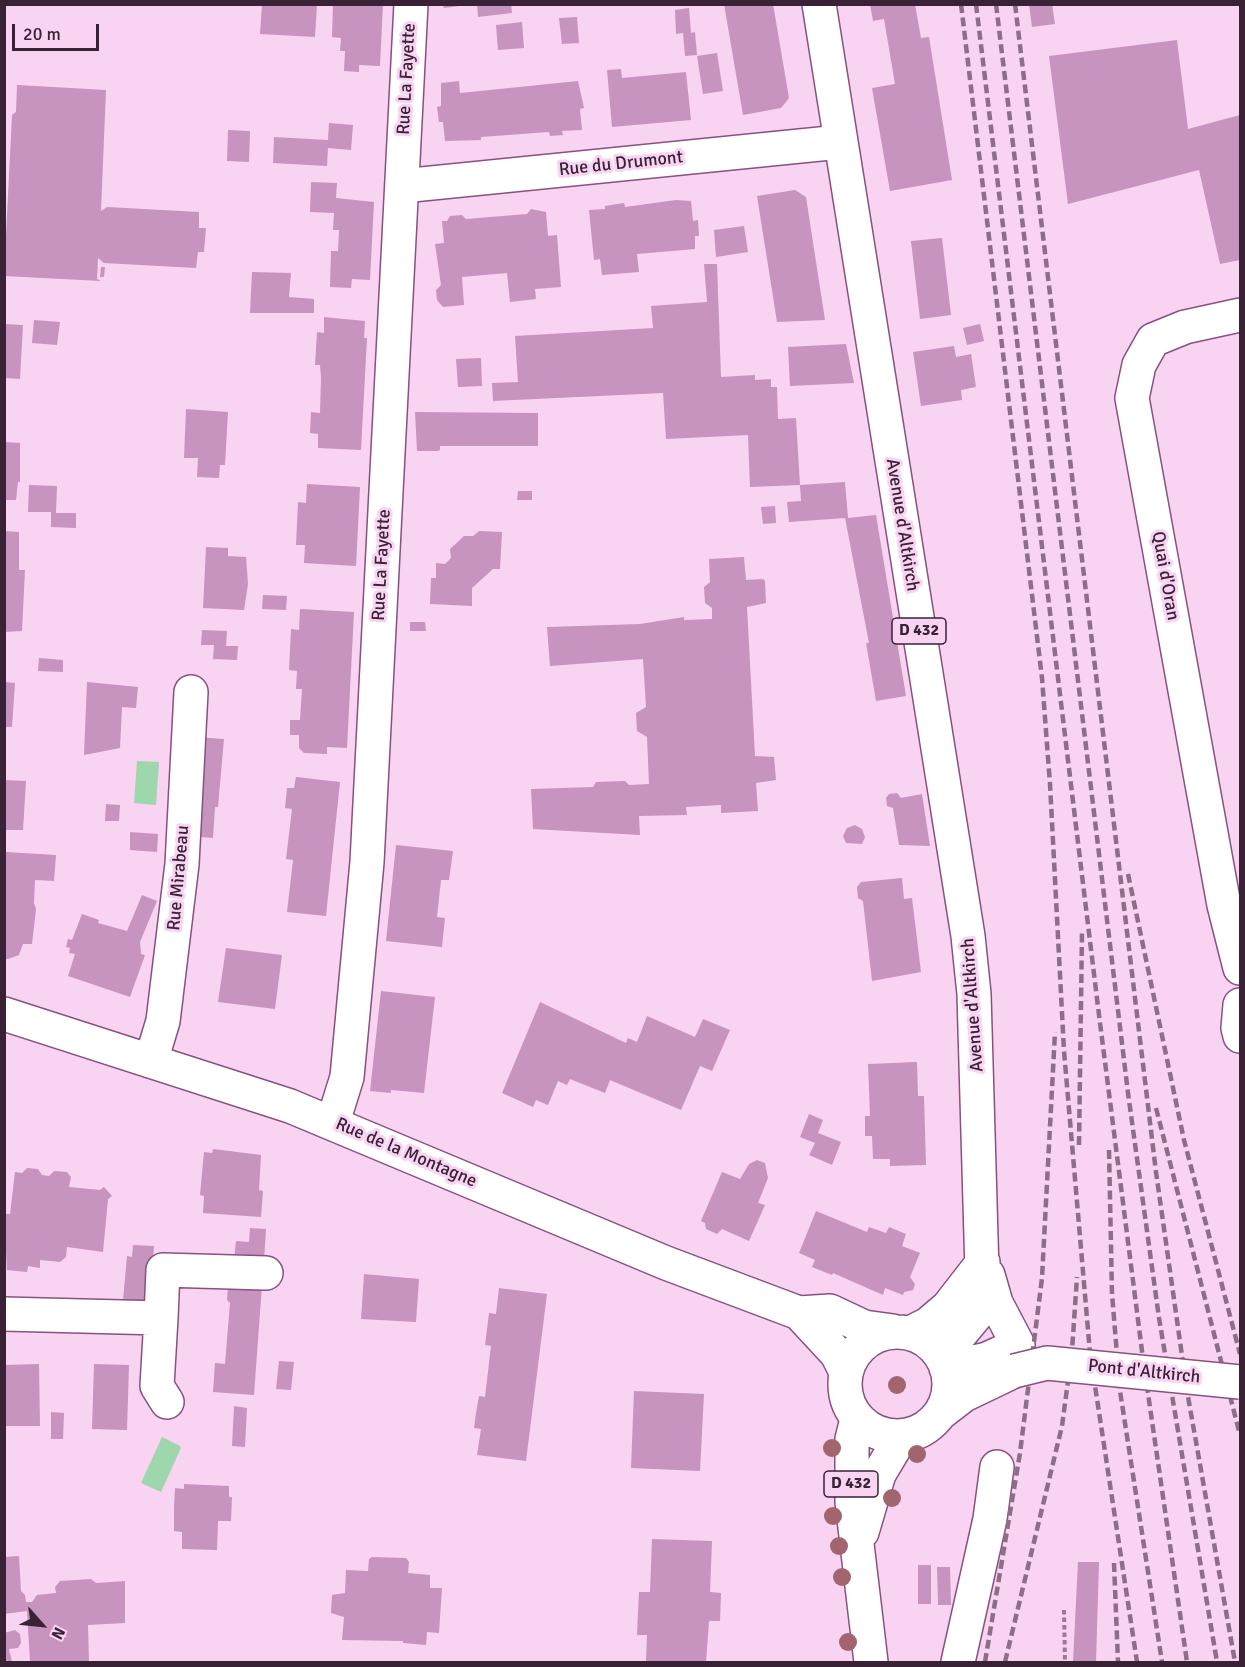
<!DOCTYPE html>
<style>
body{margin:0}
#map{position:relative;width:1245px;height:1667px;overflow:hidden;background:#f9d3f2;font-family:Signika,sans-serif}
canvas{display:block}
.frame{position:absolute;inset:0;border:6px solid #3a2236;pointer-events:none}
.north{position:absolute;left:12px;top:1595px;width:60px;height:60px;-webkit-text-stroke:4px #f9d3f2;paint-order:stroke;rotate:117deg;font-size:16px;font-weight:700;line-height:24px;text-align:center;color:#3a2236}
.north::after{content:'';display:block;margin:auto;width:21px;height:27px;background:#3a2236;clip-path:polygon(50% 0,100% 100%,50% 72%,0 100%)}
.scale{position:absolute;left:12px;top:24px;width:87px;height:27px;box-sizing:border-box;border:3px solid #3a2236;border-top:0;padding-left:8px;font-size:18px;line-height:21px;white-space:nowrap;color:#3a2236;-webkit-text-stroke:4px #f9d3f2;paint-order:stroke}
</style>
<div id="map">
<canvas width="1245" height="1667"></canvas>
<div class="frame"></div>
<div class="north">N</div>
<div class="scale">20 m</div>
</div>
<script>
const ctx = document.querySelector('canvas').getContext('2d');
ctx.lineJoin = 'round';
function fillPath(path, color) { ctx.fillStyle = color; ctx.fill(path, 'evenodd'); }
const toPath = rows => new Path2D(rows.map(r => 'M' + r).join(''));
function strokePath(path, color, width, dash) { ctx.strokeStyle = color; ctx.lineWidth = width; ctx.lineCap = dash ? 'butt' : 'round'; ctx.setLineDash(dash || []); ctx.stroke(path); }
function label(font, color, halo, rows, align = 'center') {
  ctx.font = font + ' Signika,sans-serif'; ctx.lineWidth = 6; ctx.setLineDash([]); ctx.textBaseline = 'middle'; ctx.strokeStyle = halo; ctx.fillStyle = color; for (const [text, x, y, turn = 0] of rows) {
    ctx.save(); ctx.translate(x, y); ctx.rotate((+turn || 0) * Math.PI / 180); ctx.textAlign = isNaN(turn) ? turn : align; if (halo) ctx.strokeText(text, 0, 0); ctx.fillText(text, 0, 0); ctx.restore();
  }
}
fillPath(toPath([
 [137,761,159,762,156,805,134,803],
 [162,1437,180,1446,181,1448,161,1492,141,1483]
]), '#9dd7ab');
fillPath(toPath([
 [262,4,317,4,315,37,260,34],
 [333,4,383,4,380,66,359,65,359,72,344,71,345,51,340,51,341,38,332,37],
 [477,4,511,4,512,13,478,17],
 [724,4,773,4,789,98,781,108,743,115],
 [870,4,915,4,921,38,929,37,952,180,890,191,872,88,895,84,884,19,873,21],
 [1029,4,1052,4,1055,24,1032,27],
 [443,5,459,5,459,6,444,8],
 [689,8,691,33,695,32,697,55,685,56,683,33,676,34,675,10],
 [577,17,579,43,562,44,559,18],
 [522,22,524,48,498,50,496,25],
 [1177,40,1188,129,1240,115,1240,260,1220,264,1199,170,1068,204,1049,56],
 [717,53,723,91,703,94,697,56],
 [621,69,622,78,686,72,691,120,612,127,607,70],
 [459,81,460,93,578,81,584,108,580,109,582,130,562,131,563,135,550,136,549,132,481,137,481,140,445,141,443,122,439,122,437,107,441,106,441,83],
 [17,85,106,90,101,211,107,207,199,212,199,228,206,228,204,252,198,252,196,268,104,263,98,258,97,279,101,281,4,276,12,115,16,112],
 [329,123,353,125,351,150,328,148,327,166,273,163,274,137,328,140],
 [228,130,250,131,249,162,227,161],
 [311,182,337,183,336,198,374,202,370,280,352,279,351,288,330,287,331,251,338,251,339,230,333,230,334,213,310,212],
 [795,190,806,197,825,320,777,322,757,196],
 [676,200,691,201,693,221,698,220,699,236,695,236,695,249,637,254,639,272,602,275,600,259,594,260,589,210,605,209,605,206,624,203,625,207],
 [531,209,546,212,548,236,557,235,561,287,535,289,536,299,510,302,507,273,462,277,464,305,443,307,437,300,436,290,441,285,435,244,444,243,442,221,447,221,450,216,462,215,466,219,527,214],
 [744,226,748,252,716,257,714,230],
 [942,238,951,315,920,319,911,241],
 [704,264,717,264,721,377,755,375,755,380,771,379,771,387,777,387,778,419,796,418,800,485,750,487,748,435,666,439,663,393,493,401,492,383,518,382,515,336,653,328,651,306,707,302],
 [101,267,105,267,104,277,100,277],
 [252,272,291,273,289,297,314,299,314,313,250,313],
 [324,317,365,321,364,338,367,338,361,450,318,448,318,434,310,433,311,412,320,413,321,378,320,365,315,365,317,332,324,333],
 [34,320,60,322,57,345,32,343],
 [4,324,23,325,20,379,4,378],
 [980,324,984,341,967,345,963,328],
 [846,344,854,383,790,386,788,347],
 [954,346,956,357,971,354,976,387,961,390,962,400,921,406,913,352],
 [481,358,482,386,458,387,456,359],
 [186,409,228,412,225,465,220,465,219,478,197,477,198,458,184,458],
 [415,412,538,413,538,446,440,446,440,450,437,451,417,451],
 [4,442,20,443,20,482,18,482,16,500,4,500],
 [845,482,848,518,876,515,906,696,876,701,866,643,869,643,845,518,789,522,787,502,801,501,800,485],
 [307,484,360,487,356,566,304,563,305,545,296,545,298,502,306,503],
 [29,485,57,486,56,513,76,513,76,528,51,527,51,512,28,512],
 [518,491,532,491,532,500,517,500],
 [775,506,776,523,763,524,761,507],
 [4,531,19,532,19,570,25,570,22,631,4,632],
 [479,531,502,532,500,569,493,569,472,588,472,606,430,604,431,578,436,578,436,563,445,564,451,558,450,549,464,536,473,536],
 [206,547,228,548,228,556,246,557,248,584,244,610,203,608],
 [744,557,746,580,763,579,765,581,766,603,747,607,755,756,774,757,776,780,756,783,758,811,721,813,721,805,686,807,687,815,639,816,640,835,533,829,531,789,593,787,596,782,625,781,629,785,649,784,647,737,637,731,636,713,646,707,643,659,550,666,547,627,640,624,684,617,684,620,712,619,712,608,705,603,704,587,710,582,709,559],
 [263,595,287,596,286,610,262,609],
 [300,609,354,612,347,748,327,747,327,754,304,753,299,748,299,735,290,735,290,720,300,720,302,689,296,689,297,671,289,670,291,629,299,630],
 [410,622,425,622,426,631,410,631],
 [202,630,227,631,226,646,238,646,237,660,213,659,214,645,201,645],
 [39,658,63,660,63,672,38,671],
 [5,682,15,683,12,727,5,727],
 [87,682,138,687,136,708,122,707,120,748,84,755],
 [196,737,224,739,218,807,215,807,213,838,188,836],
 [296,777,340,782,326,916,287,912,293,860,286,859,292,809,285,808,287,788,294,788],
 [4,780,26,781,23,830,4,830],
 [897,793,901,798,922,794,930,846,899,845,893,808,887,806,886,798,889,794],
 [106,804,120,805,119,821,105,821],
 [855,825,862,829,865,837,862,844,846,843,843,836,847,828],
 [130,832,158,834,157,852,130,850],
 [396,845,453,851,449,880,441,880,437,917,445,918,442,947,386,941],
 [6,852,56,855,54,881,35,880,34,903,36,909,32,944,23,944,19,955,8,959,4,959],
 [902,878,904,899,912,898,921,972,872,981,863,901,858,898,857,887,861,882],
 [142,895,157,901,140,942,141,954,145,955,130,997,68,976,75,954,69,953,70,948,66,947,68,939,72,940,82,914,99,920,98,923,127,931],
 [226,948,282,955,275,1009,218,1002],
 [381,991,435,997,424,1093,391,1090,391,1093,370,1091],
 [540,1002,626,1043,628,1038,637,1042,647,1016,695,1037,703,1019,730,1030,712,1071,700,1066,681,1110,610,1080,605,1093,570,1079,567,1085,558,1081,548,1105,536,1100,533,1107,502,1093],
 [917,1062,918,1096,924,1096,926,1165,890,1166,890,1159,873,1159,872,1136,865,1136,865,1116,870,1116,868,1064],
 [809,1114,823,1120,818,1133,841,1142,832,1165,809,1155,815,1143,800,1137],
 [213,1149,261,1155,259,1190,263,1191,261,1217,203,1213,204,1196,200,1195,204,1152,212,1153],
 [757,1160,765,1163,768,1178,758,1203,765,1205,749,1241,722,1229,717,1234,706,1229,705,1223,701,1221,722,1172,740,1179,749,1164],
 [27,1168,38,1169,42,1175,49,1176,54,1171,67,1172,71,1177,69,1187,100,1190,104,1187,112,1196,108,1199,103,1252,67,1247,66,1257,60,1262,40,1260,40,1268,28,1266,27,1272,7,1270,4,1214,10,1214,15,1172,22,1173],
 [816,1211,867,1232,869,1227,886,1233,889,1227,906,1234,902,1246,920,1253,910,1277,915,1284,913,1290,904,1292,903,1295,885,1288,883,1295,833,1273,832,1275,812,1267,815,1260,799,1253],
 [250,1228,266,1229,264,1262,234,1260,236,1241,249,1242],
 [133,1245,154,1246,150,1302,123,1300,127,1256,132,1257],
 [364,1274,419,1279,416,1322,361,1319],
 [228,1285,262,1285,254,1395,213,1392,215,1363,225,1364,230,1303,227,1300],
 [499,1288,547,1294,526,1461,477,1455,481,1429,474,1428,476,1413,479,1396,485,1397,491,1346,485,1345,489,1313,496,1314],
 [279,1361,294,1362,291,1390,276,1389],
 [39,1364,40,1426,4,1426,4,1365],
 [94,1364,129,1365,127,1430,92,1429],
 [634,1391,704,1394,700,1471,631,1468],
 [234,1406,247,1408,245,1447,232,1446],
 [51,1412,64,1413,63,1439,51,1439],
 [184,1484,229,1486,229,1497,232,1497,231,1521,218,1521,217,1550,182,1549,182,1532,174,1531,174,1507,175,1488,184,1489],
 [652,1539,712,1541,710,1592,721,1593,720,1621,709,1621,706,1662,646,1662,647,1635,637,1635,639,1592,650,1592],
 [19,1556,21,1591,25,1595,26,1602,32,1602,37,1595,56,1593,55,1587,60,1581,91,1579,96,1583,125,1581,125,1623,88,1625,89,1662,30,1662,27,1611,4,1614,4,1557],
 [372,1557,406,1558,409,1562,408,1573,430,1575,430,1588,442,1588,439,1633,427,1632,426,1645,403,1643,403,1641,342,1640,344,1617,331,1613,332,1595,345,1593,346,1570,368,1571,369,1559],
 [1078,1562,1099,1562,1096,1662,1073,1662],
 [918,1565,931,1565,931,1604,918,1604],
 [937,1567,950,1567,951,1605,938,1605],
 [15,1630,20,1634,21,1643,18,1648,9,1649,12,1662,4,1662,4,1633]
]), '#c793bf');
const minor = toPath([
 [402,186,840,142],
 [1240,315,1185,327,1153,340,1139,365,1132,398,1224,905,1240,968],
 [1240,1005,1238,1028,1240,1036],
 [151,1061,163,1021,182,864,191,692],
 [333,1122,347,1077,367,862,411,4],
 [4,1314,161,1318,157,1386,167,1402],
 [161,1318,163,1270,266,1273],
 [958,1662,990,1519,997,1467]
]);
const major = toPath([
 [819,4,968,936,974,994,983,1307,953,1343,940,1354],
 [4,1014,290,1106,666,1263,799,1313,830,1311,864,1327,893,1331],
 [799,1313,837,1354,846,1372],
 '845 1384a52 52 0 1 1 104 0a52 52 0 1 1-104 0Z',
 [910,1333,928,1324,948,1307,983,1262],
 [946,1368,987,1359,1018,1345,996,1303,988,1275],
 [942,1412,964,1395,1014,1371],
 [857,1419,852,1439,852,1502,871,1662],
 [862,1532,879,1474,901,1437]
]);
strokePath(minor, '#885180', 36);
strokePath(major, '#885180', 36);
strokePath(toPath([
 [1064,1610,1065,1662]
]), '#997a93', 4, [4.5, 3]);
strokePath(minor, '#fff', 33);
strokePath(major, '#fff', 33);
strokePath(toPath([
 [961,4,1042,678,1050,784,1064,1051,1090,1353,1137,1662],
 [976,4,1099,1015,1143,1359,1187,1662],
 [996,4,1128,1093,1159,1318,1217,1662],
 [1015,4,1156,1172,1187,1391,1235,1662],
 [1128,874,1184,1140,1240,1354],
 [1156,1108,1240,1435],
 [1079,1145,1082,932],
 [1109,1150,1112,1294,1120,1391,1162,1662],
 [1114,1563,1118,1662],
 [985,1662,1020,1453,1042,1278,1055,1032],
 [1005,1662,1062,1426,1072,1351,1077,1277]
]), '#8c6e87', 4.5, [9, 4.5]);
const majorBridge = toPath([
 [1014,1371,1047,1363,1240,1382]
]);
strokePath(majorBridge, '#885180', 36, []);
strokePath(majorBridge, '#fff', 33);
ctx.fillStyle = '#a2646d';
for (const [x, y] of [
 [897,1385],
 [832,1448],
 [917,1454],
 [892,1498],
 [833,1516],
 [839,1546],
 [842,1577],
 [848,1642]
]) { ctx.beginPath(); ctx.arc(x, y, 9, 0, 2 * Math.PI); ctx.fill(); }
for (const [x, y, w] of [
 [919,631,54],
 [851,1484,54]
]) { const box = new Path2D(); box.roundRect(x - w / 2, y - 13, w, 26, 4.5); ctx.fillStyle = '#f9d3f2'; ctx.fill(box); strokePath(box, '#3a2236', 1.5); }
label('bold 16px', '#3a2236', null, [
 ["D 432",919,631],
 ["D 432",851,1484]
]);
label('18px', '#3a2236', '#f9d3f2', [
 ["Rue La Fayette",407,79,-87],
 ["Rue du Drumont",621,164,-6],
 ["Avenue d'Altkirch",902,525,81],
 ["Rue La Fayette",382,565,-87],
 ["Quai d'Oran",1165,576,80],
 ["Rue Mirabeau",179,878,-85],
 ["Avenue d'Altkirch",973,1005,-94],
 ["Rue de la Montagne",406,1153,23],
 ["Pont d'Altkirch",1144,1372,6]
]);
</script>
